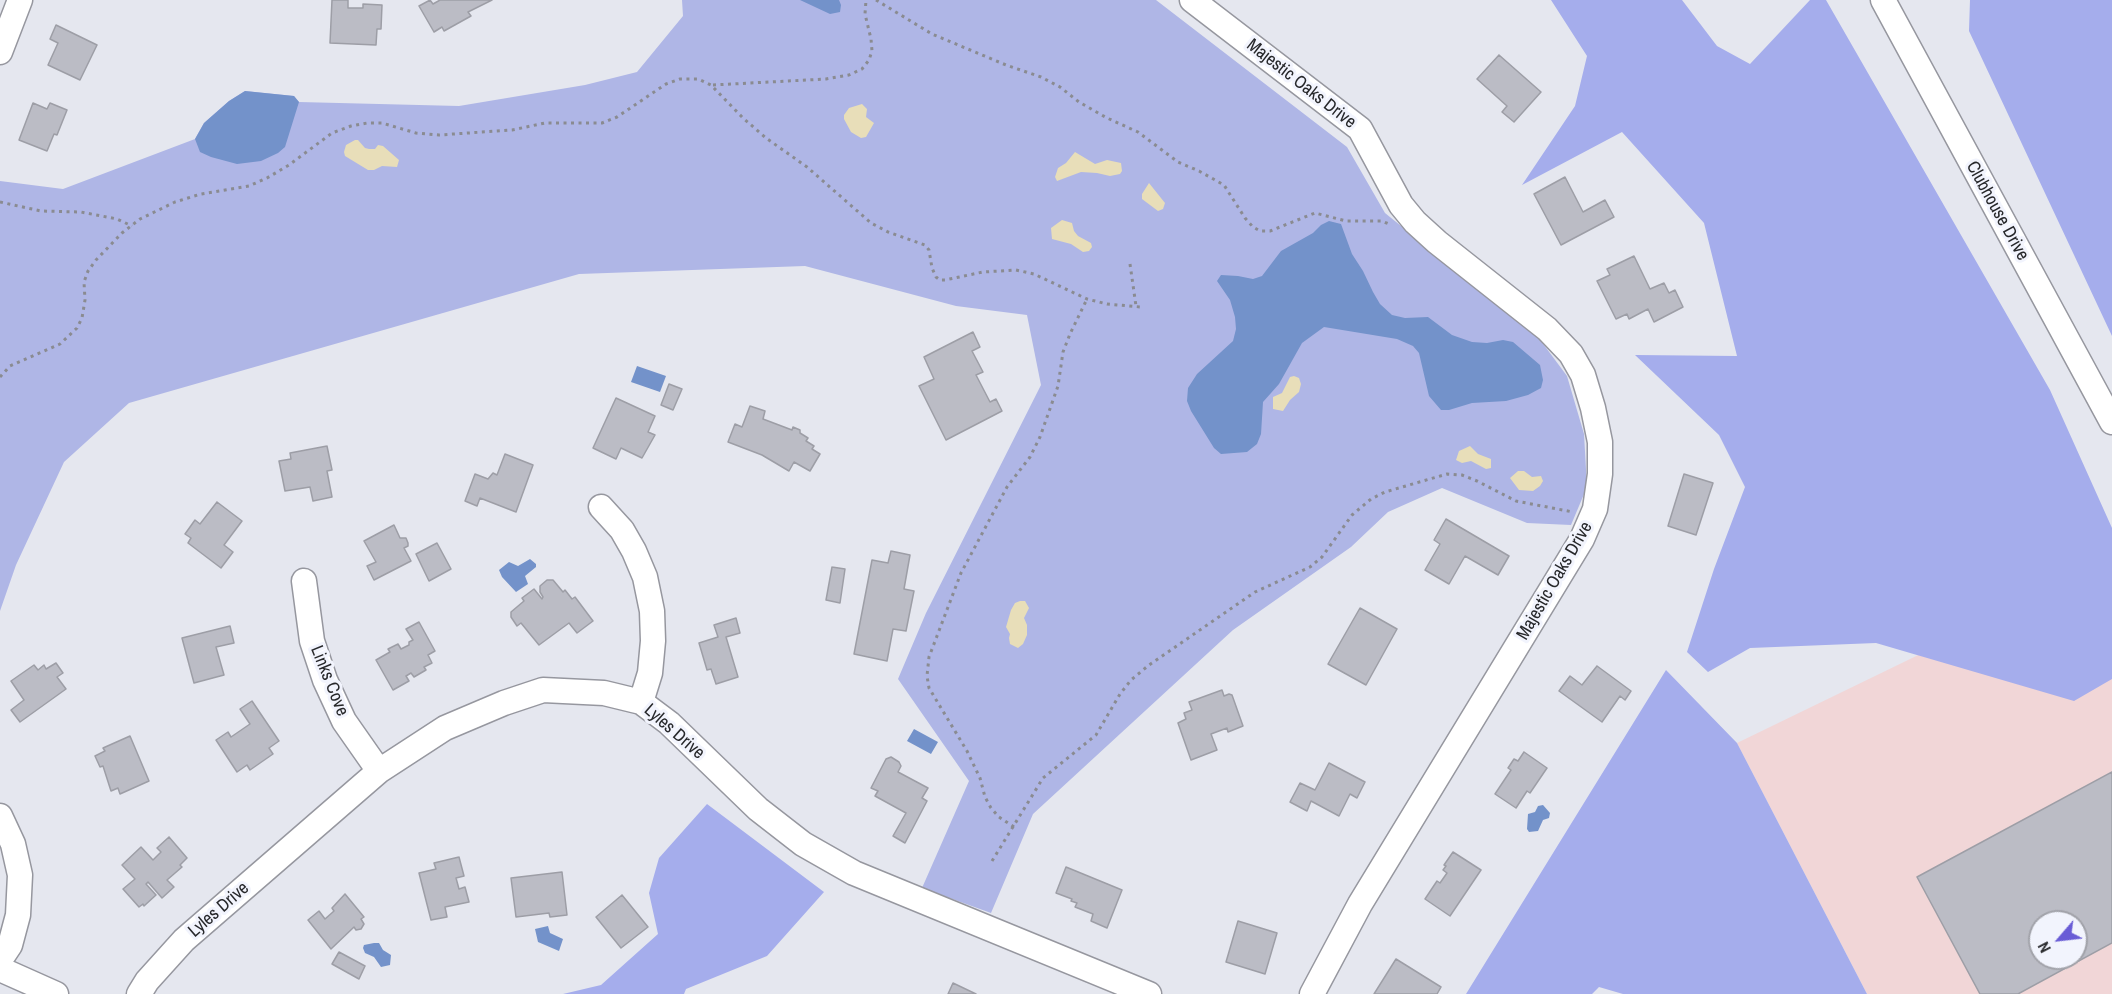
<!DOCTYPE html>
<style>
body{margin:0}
#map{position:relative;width:2112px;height:994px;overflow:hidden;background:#e5e7ef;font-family:"Archivo Narrow",sans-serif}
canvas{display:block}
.north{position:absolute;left:2028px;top:910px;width:60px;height:60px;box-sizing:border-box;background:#f2f4fd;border:2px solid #a1a2a9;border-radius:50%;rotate:242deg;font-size:16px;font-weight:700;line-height:24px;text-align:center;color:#27282b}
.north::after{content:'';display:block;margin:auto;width:21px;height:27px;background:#695cd6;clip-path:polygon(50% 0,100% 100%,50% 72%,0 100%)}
</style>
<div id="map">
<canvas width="2112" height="994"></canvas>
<div class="north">N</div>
</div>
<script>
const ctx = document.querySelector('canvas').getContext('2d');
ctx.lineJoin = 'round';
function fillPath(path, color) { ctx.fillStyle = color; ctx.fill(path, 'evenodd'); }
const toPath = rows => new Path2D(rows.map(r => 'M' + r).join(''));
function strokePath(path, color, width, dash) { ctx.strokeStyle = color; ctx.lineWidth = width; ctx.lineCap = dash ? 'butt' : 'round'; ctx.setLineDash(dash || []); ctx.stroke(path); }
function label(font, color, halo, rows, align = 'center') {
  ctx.font = font + ' "Archivo Narrow",sans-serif'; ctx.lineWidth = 6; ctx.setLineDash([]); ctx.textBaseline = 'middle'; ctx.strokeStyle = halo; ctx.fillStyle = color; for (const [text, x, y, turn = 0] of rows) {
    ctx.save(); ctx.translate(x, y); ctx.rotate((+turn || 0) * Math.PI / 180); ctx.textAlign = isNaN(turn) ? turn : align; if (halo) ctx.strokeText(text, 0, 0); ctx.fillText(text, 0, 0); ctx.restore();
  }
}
fillPath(toPath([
 [2112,561,2112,994,1867,994,1737,743],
 [2040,922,2076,922,2076,958,2040,958]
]), '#f1d6d7');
fillPath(toPath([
 [682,0,1156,0,1347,147,1385,213,1538,337,1567,376,1584,434,1587,487,1571,525,1527,523,1442,488,1388,512,1351,547,1233,630,1033,814,991,913,922,888,969,781,898,679,926,613,1041,385,1027,315,956,306,805,266,579,274,129,403,64,462,16,565,0,611,0,181,63,189,195,139,204,123,229,101,245,91,294,96,299,102,459,106,585,85,637,72,683,16]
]), '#afb6e6');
fillPath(toPath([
 [1551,0,1682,0,1717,46,1750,64,1810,0,1826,0,2050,390,2112,528,2112,679,2074,701,1876,643,1750,648,1708,672,1687,652,1714,569,1745,487,1719,435,1635,355,1737,356,1704,223,1622,132,1522,185,1575,106,1587,56],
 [1970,0,2112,0,2112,336,1969,31],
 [1666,670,1737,743,1867,994,1623,994,1599,987,1592,994,1466,994],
 [707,804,824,892,767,956,686,989,684,994,563,994,601,985,658,934,649,893,659,858]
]), '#a5adec');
fillPath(toPath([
 [862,104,867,109,866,117,874,123,866,137,861,138,851,132,844,119,844,115,849,108],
 [355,140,358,140,365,148,369,149,375,149,378,145,383,146,399,160,397,167,382,166,374,170,368,170,345,156,344,152,346,145],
 [1075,152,1095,164,1107,160,1121,163,1122,171,1120,174,1110,176,1097,173,1081,172,1057,181,1055,177,1058,168,1066,163],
 [1149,183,1165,203,1163,209,1158,211,1142,199,1142,194],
 [1062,220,1072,223,1074,231,1078,236,1091,243,1092,247,1089,251,1083,252,1071,244,1052,239,1051,228],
 [1294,376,1299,378,1301,384,1299,392,1290,400,1283,411,1273,409,1273,397,1282,393,1290,377],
 [1470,446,1478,454,1491,459,1491,468,1486,469,1471,461,1462,463,1456,460,1459,451],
 [1518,471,1524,471,1532,477,1541,476,1543,481,1540,486,1533,491,1519,490,1510,478],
 [1020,601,1025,601,1029,608,1024,618,1027,625,1027,635,1023,644,1018,648,1010,644,1009,638,1010,634,1006,627,1011,610,1015,603]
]), '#e8deb9');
fillPath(toPath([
 [800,0,839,0,841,5,840,12,830,14],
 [245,91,294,96,299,102,285,147,278,153,261,161,237,164,211,157,200,152,195,139,204,123,229,101],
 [1329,221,1341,224,1352,254,1363,271,1373,292,1380,304,1392,315,1405,318,1428,317,1452,335,1472,342,1487,343,1503,340,1513,342,1540,365,1543,380,1541,388,1528,395,1506,401,1472,403,1449,410,1441,410,1429,396,1419,353,1413,346,1397,339,1324,327,1302,343,1279,384,1263,402,1261,434,1257,444,1247,452,1221,454,1214,448,1191,411,1187,401,1188,388,1197,374,1233,341,1236,329,1235,317,1230,300,1217,281,1221,275,1238,276,1253,279,1262,276,1281,251,1313,233,1321,225],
 [637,366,666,376,660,392,631,382],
 [530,559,536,564,536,567,525,576,528,584,516,592,502,577,499,570,509,562,518,566],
 [914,729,938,742,931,754,907,741],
 [1543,805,1550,813,1549,818,1543,820,1538,831,1529,832,1527,829,1528,814,1535,812,1538,806],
 [548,926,550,933,563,939,559,951,538,942,535,929],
 [374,943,379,943,383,950,391,955,390,965,381,967,374,957,365,953,363,948,364,945]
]), '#7392ca');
const building = toPath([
 [332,0,348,0,348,8,363,8,363,4,382,5,381,29,377,29,376,45,330,43,332,0],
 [430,0,433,4,440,0,492,0,468,12,471,16,444,31,442,27,434,32,419,6,430,0],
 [56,25,97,45,80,80,48,65,58,43,50,39,56,25],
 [1499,55,1541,92,1514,122,1502,112,1507,106,1477,79,1499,55],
 [33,103,47,109,50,103,67,110,57,135,54,134,47,151,19,140,33,103],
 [1565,177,1583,212,1605,200,1614,217,1561,245,1534,194,1565,177],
 [1634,256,1650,289,1664,283,1669,293,1675,290,1683,307,1654,322,1648,309,1629,319,1627,314,1616,319,1597,281,1610,275,1607,269,1634,256],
 [973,332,980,347,972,351,983,372,976,375,990,402,996,399,1002,411,946,440,919,386,934,379,924,357,973,332],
 [669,384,682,389,673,410,661,405,669,384],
 [616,398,655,416,648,432,655,435,642,458,621,448,616,459,593,448,616,398],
 [750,406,765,411,763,419,792,430,793,427,800,430,800,433,808,438,806,441,814,446,812,449,820,454,810,471,794,462,789,471,762,455,728,442,735,424,742,427,750,406],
 [327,446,332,470,327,471,332,497,313,501,310,487,285,491,279,461,291,459,290,453,327,446],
 [505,454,533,465,516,512,480,498,477,506,465,501,475,474,488,479,493,473,497,475,505,454],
 [1684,474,1713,483,1696,535,1668,526,1684,474],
 [217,502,242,521,224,545,233,552,221,568,188,543,191,538,185,534,195,520,200,524,217,502],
 [1446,519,1509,556,1498,575,1465,556,1449,584,1425,570,1440,544,1434,540,1446,519],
 [394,525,400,538,406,538,408,543,408,546,404,548,411,561,374,580,367,566,376,562,364,541,394,525],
 [437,543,451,569,429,581,416,554,437,543],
 [891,551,910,555,904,589,914,591,906,631,893,629,887,661,854,654,872,560,888,563,891,551],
 [832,567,845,569,840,603,826,600,832,567],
 [547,580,553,580,563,592,565,590,572,599,575,597,593,621,577,633,569,623,539,645,521,623,517,626,511,617,511,612,524,601,522,598,534,589,542,599,543,597,540,592,540,586,547,580],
 [1360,608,1397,629,1366,685,1328,664,1360,608],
 [736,618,740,633,726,637,738,677,716,684,711,669,707,670,699,643,718,637,714,625,736,618],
 [419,622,435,651,428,655,432,663,424,667,426,670,414,677,411,673,406,676,409,681,393,690,376,660,390,652,388,649,398,644,401,649,409,645,409,642,413,640,406,629,419,622],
 [230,626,234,643,216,647,224,675,194,683,182,638,230,626],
 [56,663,63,673,57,677,66,689,20,722,11,710,24,700,11,681,34,665,38,670,44,665,46,669,56,663],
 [1597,666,1631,691,1625,700,1620,696,1602,722,1559,691,1570,676,1582,685,1597,666],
 [1222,690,1224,696,1229,694,1232,695,1243,726,1228,732,1227,728,1211,734,1217,750,1191,760,1178,723,1186,719,1184,713,1192,710,1189,702,1222,690],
 [252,701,279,741,269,748,273,754,250,770,247,765,237,772,216,740,228,732,231,737,250,724,240,709,252,701],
 [130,736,149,781,120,794,118,788,111,791,103,766,100,767,95,756,105,751,103,748,130,736],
 [1524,752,1547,768,1530,793,1527,791,1516,808,1495,794,1511,770,1508,768,1514,759,1518,761,1524,752],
 [891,757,899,762,901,766,898,772,928,788,922,798,927,801,905,843,893,836,906,813,875,796,878,791,871,788,886,759,891,757],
 [1329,763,1365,782,1357,798,1350,794,1339,816,1311,801,1307,811,1290,802,1300,783,1315,790,1329,763],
 [2112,772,2112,943,2018,994,1980,994,1917,877,2112,772],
 [2040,922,2076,922,2076,958,2040,958,2040,922],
 [169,837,187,858,180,865,182,867,167,880,174,887,162,898,148,882,146,884,156,895,144,906,143,904,139,907,123,889,135,879,122,865,141,847,153,860,161,852,157,848,169,837],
 [1453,852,1481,870,1450,916,1425,899,1437,881,1440,883,1447,873,1443,870,1446,866,1444,865,1453,852],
 [459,857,464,876,456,878,459,889,465,887,469,902,445,907,447,917,431,920,419,873,436,869,434,863,459,857],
 [1066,867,1122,890,1107,928,1091,921,1093,914,1075,907,1077,903,1071,901,1072,899,1056,893,1066,867],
 [562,872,567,915,550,917,549,913,516,917,511,878,562,872],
 [345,894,364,917,361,919,364,924,361,929,356,930,354,927,331,949,308,920,319,911,325,919,334,911,332,908,345,894],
 [622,895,648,927,621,948,596,917,622,895],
 [1238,921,1277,933,1265,974,1226,962,1238,921],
 [339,952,365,966,359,979,332,964,339,952],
 [1396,959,1441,987,1437,994,1374,994,1396,959],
 [953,983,976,994,948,994,953,983]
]);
fillPath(building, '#bbbcc5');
strokePath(building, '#9d9ea6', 1.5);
const minor = toPath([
 [1192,0,1360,129,1401,205,1415,222,1437,242,1547,329,1571,354,1583,375,1593,408,1600,442,1600,474,1595,509,1582,539,1360,904,1312,994],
 [1883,0,2112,422],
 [0,52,20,0],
 [601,507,622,530,634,551,645,577,652,611,653,641,650,673,641,702],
 [304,581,312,641,325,680,344,721,379,771],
 [0,816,13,844,20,875,18,915,10,945,0,960],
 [0,969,56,994],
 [139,994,147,981,184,940,379,771,445,728,504,703,543,690,604,693,641,702,669,723,758,809,803,844,854,873,1149,994]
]);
strokePath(minor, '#96979f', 27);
strokePath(toPath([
 [876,0,932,34,1006,65,1041,77,1060,87,1079,102,1107,118,1138,132,1178,162,1199,171,1224,185,1245,218,1253,227,1260,231,1270,231,1315,213,1346,221,1382,221,1391,225],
 [713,85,826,79,849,75,862,69,869,60,872,51,871,39,865,14,866,0],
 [0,202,41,211,81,212,117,219,132,226],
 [1130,264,1136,306],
 [0,377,10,366,60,344,77,328,82,318,85,300,84,282,88,271,96,260,122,233,140,219,175,202,201,194,249,186,267,178,289,165,332,133,351,126,367,123,382,123,416,133,439,135,512,130,545,123,602,123,617,117,666,84,680,79,698,79,711,85,743,118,766,138,807,167,871,223,888,232,925,245,929,250,932,268,936,277,940,280,945,280,983,272,1016,270,1034,274,1087,299,1107,304,1141,307],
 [1014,827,999,817,991,808,985,797,980,778,967,751,929,688,927,676,929,657,961,573,1007,487,1030,457,1040,437,1058,386,1063,352,1070,334,1087,299],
 [992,861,1043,778,1096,735,1120,694,1131,680,1149,665,1255,592,1310,567,1322,557,1352,515,1371,499,1385,492,1447,474,1462,475,1477,481,1516,501,1573,512]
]), '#8a8b91', 3, [3, 4.5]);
strokePath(minor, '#fff', 24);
label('18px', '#27282b', '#f2f4fd', [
 ["Majestic Oaks Drive",1301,84,38],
 ["Clubhouse Drive",1997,211,61],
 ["Majestic Oaks Drive",1555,581,-60],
 ["Links Cove",329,681,68],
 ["Lyles Drive",674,732,41],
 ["Lyles Drive",219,910,-41]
]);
</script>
